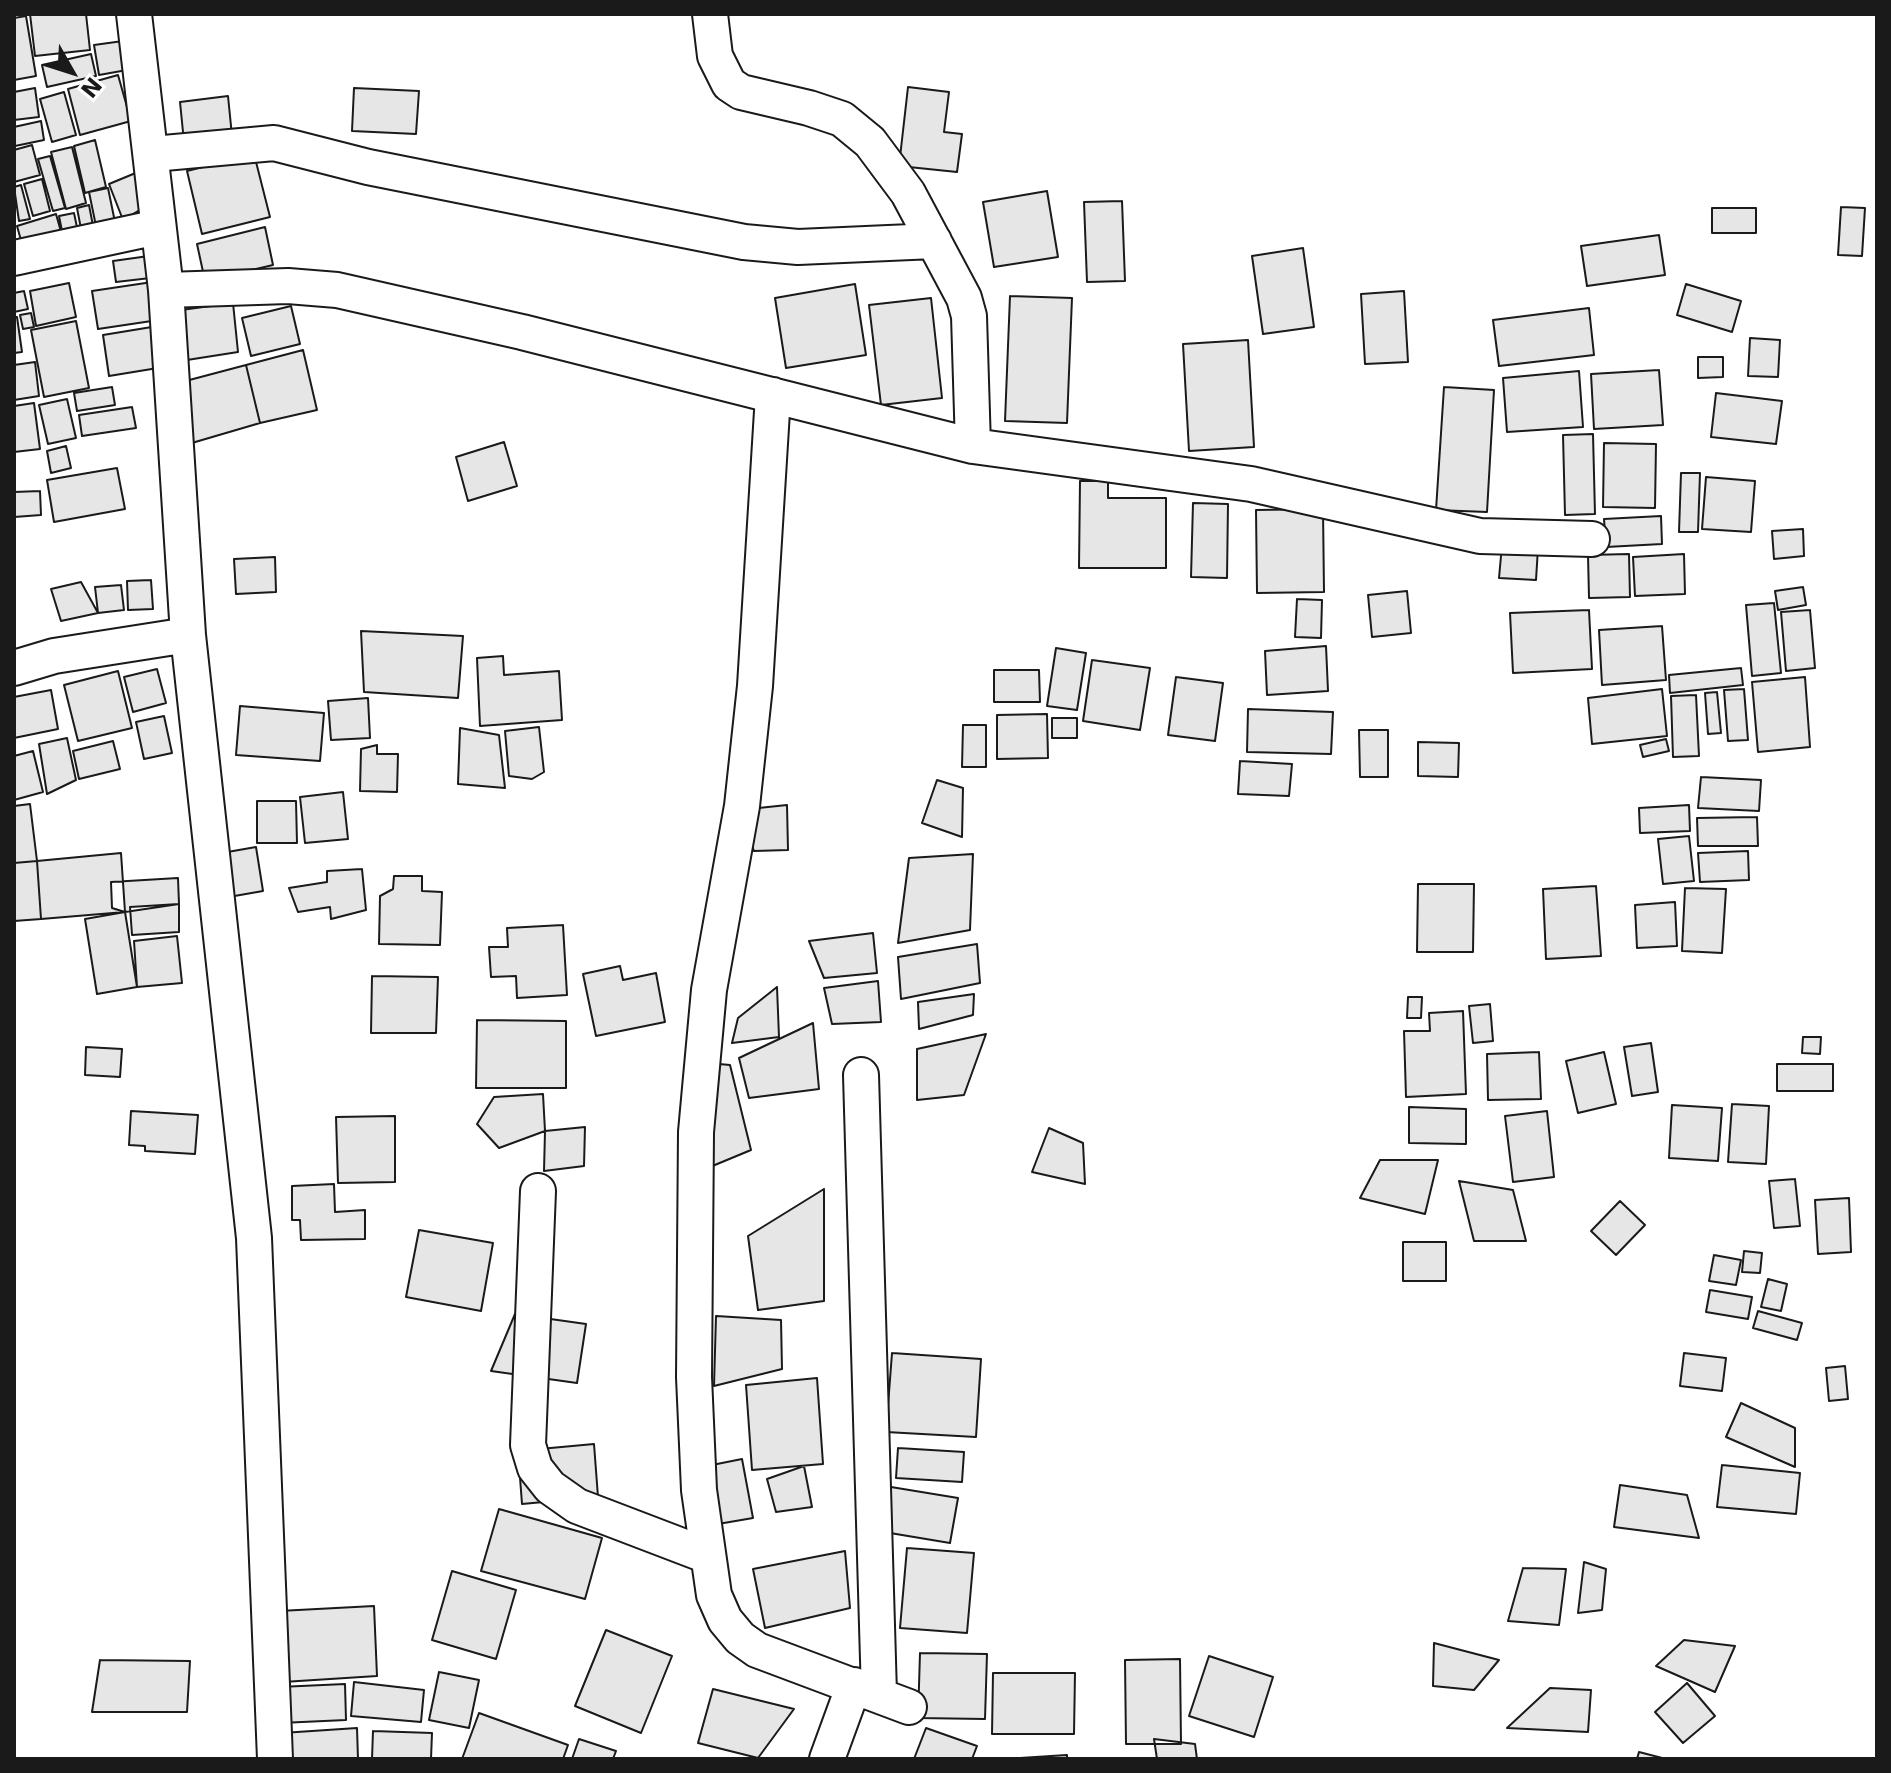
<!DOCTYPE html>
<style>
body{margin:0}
#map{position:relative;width:1891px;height:1773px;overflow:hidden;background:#fff;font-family:"DejaVu Sans",sans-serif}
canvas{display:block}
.frame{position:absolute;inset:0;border:16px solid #1a1a1a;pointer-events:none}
.north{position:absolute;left:32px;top:32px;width:80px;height:80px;-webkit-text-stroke:6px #fff;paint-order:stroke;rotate:129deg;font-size:22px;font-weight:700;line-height:32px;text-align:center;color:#1a1a1a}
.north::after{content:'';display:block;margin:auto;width:28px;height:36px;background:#1a1a1a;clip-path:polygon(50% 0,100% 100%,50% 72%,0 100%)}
</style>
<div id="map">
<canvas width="1891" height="1773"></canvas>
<div class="frame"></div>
<div class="north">N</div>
</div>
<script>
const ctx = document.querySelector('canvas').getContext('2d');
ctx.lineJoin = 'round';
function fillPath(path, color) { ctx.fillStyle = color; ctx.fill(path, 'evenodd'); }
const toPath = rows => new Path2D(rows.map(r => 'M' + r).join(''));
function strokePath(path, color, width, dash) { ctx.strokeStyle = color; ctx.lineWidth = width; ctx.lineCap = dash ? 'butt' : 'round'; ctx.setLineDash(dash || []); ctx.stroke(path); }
const building = toPath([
 [30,14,86,14,90,50,35,56,30,14],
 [26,16,36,76,14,80,14,18,26,16],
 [123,41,127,70,99,75,94,45,123,41],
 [91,54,96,76,47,87,42,65,91,54],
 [118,75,131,121,80,135,68,89,118,75],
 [908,87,949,92,944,132,962,134,957,172,899,166,908,87],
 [35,88,39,117,14,120,14,92,35,88],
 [354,88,419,91,416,134,352,131,354,88],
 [64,92,76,135,52,142,40,99,64,92],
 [228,96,232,136,184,142,180,102,228,96],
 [41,121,44,140,15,146,14,127,41,121],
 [95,140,106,187,85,193,74,146,95,140],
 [32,145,40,175,14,182,14,150,32,145],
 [72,147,86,203,66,209,51,152,72,147],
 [254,154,270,217,202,234,187,171,254,154],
 [50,156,65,208,53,211,38,159,50,156],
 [138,172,148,205,123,220,109,184,138,172],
 [42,179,50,211,33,216,24,184,42,179],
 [21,185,30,219,19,221,14,187,21,185],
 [108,188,116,227,97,231,89,192,108,188],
 [1047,191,1058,257,994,267,983,202,1047,191],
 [1122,201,1125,281,1087,282,1084,202,1122,201],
 [89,205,94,231,82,234,77,208,89,205],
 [1841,207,1865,208,1862,256,1838,255,1841,207],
 [1712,208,1756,208,1756,233,1712,233,1712,208],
 [74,213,78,232,63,236,59,216,74,213],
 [56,214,63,239,24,251,17,226,56,214],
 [265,227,273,265,205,281,197,244,265,227],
 [1659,235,1665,275,1587,286,1581,246,1659,235],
 [1303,248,1314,327,1263,334,1252,256,1303,248],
 [156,255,159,277,116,282,113,261,156,255],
 [159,281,165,319,98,329,92,291,159,281],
 [69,283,76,317,36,326,30,291,69,283],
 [855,284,866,355,786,368,775,298,855,284],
 [1686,284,1741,301,1732,332,1677,315,1686,284],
 [24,291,28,309,14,312,14,293,24,291],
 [1404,291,1408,362,1365,364,1361,294,1404,291],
 [1010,296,1072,298,1067,423,1005,421,1010,296],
 [931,298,942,398,881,405,869,305,931,298],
 [233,303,238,352,187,360,181,310,233,303],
 [291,306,300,344,251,356,242,318,291,306],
 [1589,308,1594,355,1499,366,1493,320,1589,308],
 [31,313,34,327,23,329,20,315,31,313],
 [14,317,17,317,22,352,14,353,14,317],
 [76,321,89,388,44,397,31,330,76,321],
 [164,325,170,366,109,376,103,335,164,325],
 [1750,338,1780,340,1778,377,1748,376,1750,338],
 [1248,340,1254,447,1189,451,1183,344,1248,340],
 [303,350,317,410,260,423,246,365,303,350],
 [1698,357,1723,357,1723,377,1698,378,1698,357],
 [35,362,39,396,14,400,14,365,35,362],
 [246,365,260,423,185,445,178,383,246,365],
 [1659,370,1663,425,1594,429,1591,374,1659,370],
 [1579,371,1583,427,1507,432,1503,378,1579,371],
 [112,387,115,405,77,411,74,393,112,387],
 [1444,387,1494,390,1487,512,1436,510,1444,387],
 [1716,393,1782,401,1776,444,1711,437,1716,393],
 [67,399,76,438,48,444,39,405,67,399],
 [34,403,40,449,14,452,14,406,34,403],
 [132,407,136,428,82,436,79,415,132,407],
 [1593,434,1595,514,1565,515,1563,435,1593,434],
 [504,442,517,486,468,501,456,457,504,442],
 [1604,443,1656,444,1655,508,1603,507,1604,443],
 [66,446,71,468,51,473,47,451,66,446],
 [117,468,125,509,54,522,47,480,117,468],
 [1681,473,1700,473,1698,532,1679,532,1681,473],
 [1706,477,1755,481,1751,532,1702,529,1706,477],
 [1080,481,1108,481,1108,498,1166,498,1166,568,1079,568,1080,481],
 [40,491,41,515,14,517,14,492,40,491],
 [1193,503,1228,504,1227,578,1191,577,1193,503],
 [1323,509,1324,592,1257,593,1256,510,1323,509],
 [1661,516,1662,544,1606,547,1604,519,1661,516],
 [1803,529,1804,556,1774,559,1772,531,1803,529],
 [1502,545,1538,548,1536,580,1499,578,1502,545],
 [1629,554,1630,597,1589,598,1588,555,1629,554],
 [1684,554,1685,594,1635,596,1633,557,1684,554],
 [275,557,276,592,236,594,234,559,275,557],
 [151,580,153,609,128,610,127,581,151,580],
 [81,582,98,613,61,621,51,589,81,582],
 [121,585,124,610,98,613,95,587,121,585],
 [1803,587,1806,605,1778,610,1775,591,1803,587],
 [1407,591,1411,633,1372,637,1368,595,1407,591],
 [1297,599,1322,600,1321,638,1295,637,1297,599],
 [1774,603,1781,673,1752,676,1746,605,1774,603],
 [1589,610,1592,669,1513,673,1510,613,1589,610],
 [1810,610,1815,668,1786,671,1781,612,1810,610],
 [1662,626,1666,680,1602,685,1599,630,1662,626],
 [361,631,463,636,458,698,364,692,361,631],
 [1326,646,1328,691,1267,695,1265,651,1326,646],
 [1056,648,1086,653,1077,710,1047,706,1056,648],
 [503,656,504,675,559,671,562,720,480,726,477,658,503,656],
 [1092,660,1150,668,1140,730,1083,721,1092,660],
 [1741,668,1743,685,1670,693,1669,675,1741,668],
 [157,669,166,703,133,712,124,677,157,669],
 [994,670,1039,670,1040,702,994,702,994,670],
 [118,671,132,728,78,741,64,685,118,671],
 [1176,677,1223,683,1215,741,1168,735,1176,677],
 [1805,677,1810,747,1758,752,1752,682,1805,677],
 [1662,689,1667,736,1592,744,1588,698,1662,689],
 [1744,689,1748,740,1728,741,1724,690,1744,689],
 [51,690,58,729,14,738,14,697,51,690],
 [1717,692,1721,733,1708,734,1705,693,1717,692],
 [1696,695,1699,756,1673,757,1671,696,1696,695],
 [368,698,370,738,331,740,328,701,368,698],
 [240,706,324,713,320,761,236,755,240,706],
 [1248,709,1333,712,1331,754,1247,752,1248,709],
 [1047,714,1048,758,997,759,997,715,1047,714],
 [164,716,172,753,144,759,136,722,164,716],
 [1052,718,1077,718,1077,738,1052,738,1052,718],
 [963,725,986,725,986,767,962,767,963,725],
 [539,727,544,772,532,779,509,776,505,731,539,727],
 [460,728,499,735,505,788,458,784,460,728],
 [1359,730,1388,730,1388,777,1360,777,1359,730],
 [67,738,76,780,47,794,39,744,67,738],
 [1666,739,1669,751,1643,757,1640,745,1666,739],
 [113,741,120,769,79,779,73,751,113,741],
 [1418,742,1459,743,1458,777,1418,776,1418,742],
 [377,745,377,754,398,754,397,792,360,791,361,749,377,745],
 [33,751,43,792,14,800,14,756,33,751],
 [1240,761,1292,764,1289,796,1238,794,1240,761],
 [1701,777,1761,780,1759,811,1698,808,1701,777],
 [937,780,963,788,962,837,922,823,937,780],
 [343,792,348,839,305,843,300,797,343,792],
 [257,801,296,801,297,843,257,843,257,801],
 [30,804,37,861,14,863,14,806,30,804],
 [787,805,788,850,754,851,744,828,749,809,787,805],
 [1689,805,1690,831,1640,833,1639,808,1689,805],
 [1757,817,1758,846,1698,846,1697,818,1757,817],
 [1689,836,1694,881,1663,884,1658,839,1689,836],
 [256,847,263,891,223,898,216,854,256,847],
 [1748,851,1749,880,1700,882,1698,853,1748,851],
 [121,853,125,912,41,919,37,861,121,853],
 [973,854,970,930,898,943,909,858,973,854],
 [37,861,41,919,14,921,14,863,37,861],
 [362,869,366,910,331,919,330,907,298,912,289,888,327,882,327,871,362,869],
 [394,876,422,876,422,891,442,892,440,945,379,944,380,896,393,889,394,876],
 [178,878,179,904,125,912,112,908,111,882,178,878],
 [1418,884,1474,884,1473,952,1417,952,1418,884],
 [1596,886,1601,956,1546,959,1543,889,1596,886],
 [1685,888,1726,889,1722,953,1682,951,1685,888],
 [1675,902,1677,946,1637,948,1635,905,1675,902],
 [179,904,179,932,132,935,130,907,179,904],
 [125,912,137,987,97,994,85,919,125,912],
 [563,925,567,995,517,998,516,976,491,977,489,947,508,947,507,928,563,925],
 [873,933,877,973,824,978,809,941,873,933],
 [177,936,182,983,137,987,134,941,177,936],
 [977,944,980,983,901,999,898,957,977,944],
 [620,966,623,980,656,973,665,1022,596,1036,583,974,620,966],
 [372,976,438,977,436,1033,371,1033,372,976],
 [878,981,881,1022,832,1024,824,988,878,981],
 [777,987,779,1037,732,1043,738,1018,777,987],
 [974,994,973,1015,919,1029,918,1002,974,994],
 [1408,997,1422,997,1421,1018,1407,1018,1408,997],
 [1490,1004,1493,1041,1473,1043,1469,1006,1490,1004],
 [1463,1011,1466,1094,1406,1097,1404,1031,1430,1031,1429,1013,1463,1011],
 [477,1020,566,1021,566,1088,476,1088,477,1020],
 [813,1023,819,1089,749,1098,739,1058,813,1023],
 [986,1034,964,1095,917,1100,917,1049,986,1034],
 [1803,1037,1821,1037,1820,1054,1802,1053,1803,1037],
 [1651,1043,1658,1092,1632,1096,1624,1047,1651,1043],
 [86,1047,122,1049,120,1077,85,1075,86,1047],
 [1539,1052,1541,1099,1488,1100,1487,1054,1539,1052],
 [1604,1052,1616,1104,1578,1113,1566,1061,1604,1052],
 [719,1064,730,1065,751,1150,710,1167,719,1064],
 [1777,1064,1833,1064,1833,1091,1777,1091,1777,1064],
 [543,1094,545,1131,499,1148,477,1124,494,1097,543,1094],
 [1732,1104,1769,1106,1766,1164,1728,1162,1732,1104],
 [1672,1105,1722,1108,1718,1161,1669,1158,1672,1105],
 [1409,1107,1466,1109,1466,1144,1409,1143,1409,1107],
 [131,1111,198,1115,195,1154,145,1151,145,1146,129,1145,131,1111],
 [1547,1111,1554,1177,1513,1182,1505,1116,1547,1111],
 [395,1116,395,1182,338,1183,336,1117,395,1116],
 [585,1127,584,1166,544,1171,545,1131,585,1127],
 [1049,1128,1083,1143,1085,1184,1032,1172,1049,1128],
 [1380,1160,1438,1160,1425,1214,1360,1198,1380,1160],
 [1795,1179,1800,1226,1774,1228,1769,1181,1795,1179],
 [1459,1181,1513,1190,1526,1241,1474,1241,1459,1181],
 [334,1184,335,1212,365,1210,365,1239,301,1240,300,1220,292,1220,292,1186,334,1184],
 [824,1189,824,1301,758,1310,748,1236,824,1189],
 [1849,1198,1851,1252,1818,1254,1815,1200,1849,1198],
 [1620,1201,1645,1225,1616,1255,1591,1231,1620,1201],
 [419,1230,493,1243,481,1311,406,1297,419,1230],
 [1403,1242,1446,1242,1446,1281,1403,1281,1403,1242],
 [1744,1251,1762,1253,1760,1273,1742,1272,1744,1251],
 [1714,1255,1741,1260,1736,1285,1709,1281,1714,1255],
 [1768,1279,1787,1284,1781,1311,1761,1307,1768,1279],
 [1710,1290,1752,1297,1748,1319,1706,1312,1710,1290],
 [1758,1311,1802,1323,1797,1340,1753,1328,1758,1311],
 [515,1314,586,1324,577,1383,491,1371,515,1314],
 [716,1316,781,1320,782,1369,714,1386,716,1316],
 [892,1353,981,1359,976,1437,886,1432,892,1353],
 [1684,1353,1726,1358,1722,1391,1680,1386,1684,1353],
 [1845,1366,1848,1399,1829,1401,1826,1368,1845,1366],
 [817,1378,823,1464,752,1470,746,1385,817,1378],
 [1741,1403,1795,1428,1795,1467,1726,1437,1741,1403],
 [594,1444,598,1497,522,1504,518,1451,594,1444],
 [898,1448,964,1452,962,1482,896,1478,898,1448],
 [742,1459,753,1518,718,1524,707,1466,742,1459],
 [1722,1465,1800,1473,1796,1514,1717,1507,1722,1465],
 [804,1466,812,1507,776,1512,767,1479,804,1466],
 [1620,1485,1687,1495,1699,1538,1614,1527,1620,1485],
 [891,1487,958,1498,950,1543,884,1532,891,1487],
 [499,1509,602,1538,585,1599,481,1571,499,1509],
 [907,1548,974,1553,967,1633,900,1628,907,1548],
 [845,1551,850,1608,765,1628,753,1569,845,1551],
 [1584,1562,1606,1569,1602,1610,1578,1613,1584,1562],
 [1523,1568,1566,1569,1559,1625,1508,1621,1523,1568],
 [452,1571,516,1590,496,1659,432,1640,452,1571],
 [374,1606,377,1676,283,1682,279,1611,374,1606],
 [606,1630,672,1656,641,1733,575,1706,606,1630],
 [1684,1640,1735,1646,1715,1692,1656,1666,1684,1640],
 [1434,1643,1499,1660,1474,1690,1433,1686,1434,1643],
 [920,1653,987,1654,985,1719,918,1718,920,1653],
 [1209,1656,1273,1677,1254,1737,1189,1716,1209,1656],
 [1180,1659,1181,1744,1126,1744,1125,1660,1180,1659],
 [100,1660,190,1661,187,1712,92,1712,100,1660],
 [439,1672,479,1680,469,1728,429,1720,439,1672],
 [993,1673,1075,1673,1074,1734,992,1734,993,1673],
 [354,1682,424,1690,421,1722,351,1716,354,1682],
 [1687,1683,1715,1716,1683,1743,1655,1712,1687,1683],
 [345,1684,346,1720,280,1723,279,1687,345,1684],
 [1550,1688,1591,1690,1588,1732,1507,1728,1550,1688],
 [713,1689,794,1709,758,1758,698,1743,713,1689],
 [479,1713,568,1745,563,1759,462,1759,479,1713],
 [357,1728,358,1759,284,1759,282,1733,357,1728],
 [926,1728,977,1746,972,1759,914,1759,926,1728],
 [373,1731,432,1733,431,1759,372,1759,373,1731],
 [579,1739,616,1751,613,1759,572,1759,579,1739],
 [1154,1739,1195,1744,1197,1759,1157,1759,1154,1739],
 [1639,1752,1666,1759,1637,1759,1639,1752],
 [1067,1755,1067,1759,1004,1759,1067,1755]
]);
fillPath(building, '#e6e6e6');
strokePath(building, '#1a1a1a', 2);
const street = toPath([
 [134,14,166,290,188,635,254,1238,275,1759],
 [710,14,715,56,729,84,741,92,809,108,842,119,870,142,908,193,964,298,969,316,973,446],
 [153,154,274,143,368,167,744,242,798,247,934,241],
 [14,258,158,227],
 [166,290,288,286,337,290,522,332,973,446,1251,484,1480,536,1592,539],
 [773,395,755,686,742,806,709,990,696,1132,694,1377,699,1490,714,1595,725,1620,740,1638,757,1650,909,1707],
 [14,668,54,656,188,635],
 [861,1075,879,1694],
 [538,1191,528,1445,535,1468,550,1487,577,1506,708,1556],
 [827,1759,854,1685]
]);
strokePath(street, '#1a1a1a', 38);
strokePath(street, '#fff', 34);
</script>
